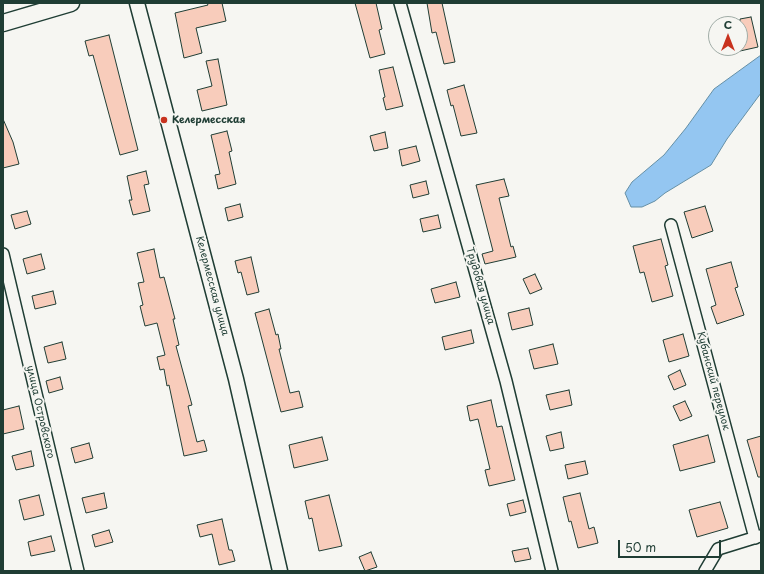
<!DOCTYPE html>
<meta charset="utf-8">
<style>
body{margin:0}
#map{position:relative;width:764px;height:574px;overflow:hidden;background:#f6f6f2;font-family:"Playpen Sans",sans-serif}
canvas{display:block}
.frame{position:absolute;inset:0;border:4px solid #1f3d34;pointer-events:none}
.north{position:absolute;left:708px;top:16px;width:40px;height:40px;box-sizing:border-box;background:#f6f6f2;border:1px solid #a0aca6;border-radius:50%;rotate:0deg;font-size:11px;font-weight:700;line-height:16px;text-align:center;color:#1f3d34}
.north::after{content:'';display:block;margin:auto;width:14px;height:18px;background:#c8321e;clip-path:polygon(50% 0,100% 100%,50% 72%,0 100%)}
.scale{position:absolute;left:618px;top:540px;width:103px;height:18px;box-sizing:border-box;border:2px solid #1f3d34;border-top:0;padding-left:5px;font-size:12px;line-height:14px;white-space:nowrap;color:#1f3d34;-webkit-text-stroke:3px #f6f6f2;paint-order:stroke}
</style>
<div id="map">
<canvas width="764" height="574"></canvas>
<div class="frame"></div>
<div class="north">С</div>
<div class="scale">50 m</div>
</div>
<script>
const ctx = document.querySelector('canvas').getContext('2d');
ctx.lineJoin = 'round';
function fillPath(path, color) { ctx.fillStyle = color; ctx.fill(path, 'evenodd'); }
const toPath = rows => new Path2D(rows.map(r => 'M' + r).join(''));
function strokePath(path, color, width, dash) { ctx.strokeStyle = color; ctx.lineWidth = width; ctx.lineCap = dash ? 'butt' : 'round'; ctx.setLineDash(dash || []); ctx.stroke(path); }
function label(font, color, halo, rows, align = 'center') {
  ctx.font = font + ' "Playpen Sans",sans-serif'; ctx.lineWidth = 4; ctx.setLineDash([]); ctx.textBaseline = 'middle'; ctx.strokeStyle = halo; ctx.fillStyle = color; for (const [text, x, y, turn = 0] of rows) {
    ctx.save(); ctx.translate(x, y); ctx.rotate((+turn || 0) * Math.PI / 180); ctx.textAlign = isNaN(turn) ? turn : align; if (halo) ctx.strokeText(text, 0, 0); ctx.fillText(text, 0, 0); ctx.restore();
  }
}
const water = toPath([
 [761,55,761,93,727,139,711,165,665,193,655,201,642,207,631,207,625,193,632,182,664,155,686,128,714,89,761,55]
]);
fillPath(water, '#94c6f1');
strokePath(water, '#658fa5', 1);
const building = toPath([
 [207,3,222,3,226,21,196,28,202,53,184,58,175,13,208,5,207,3],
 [355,3,376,3,382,29,379,30,385,54,370,58,355,3],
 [427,3,442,3,455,62,444,64,436,32,432,33,427,3],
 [751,17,758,47,740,51,740,19,751,17],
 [109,35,138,150,120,155,93,55,89,56,85,41,109,35],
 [218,59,227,105,202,111,197,90,212,86,206,61,218,59],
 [393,67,403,106,386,110,383,98,385,97,379,70,393,67],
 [464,85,477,133,461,136,453,105,451,106,447,90,464,85],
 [3,119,13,142,19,164,3,168,3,119],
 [227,131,232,151,229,152,236,184,218,189,215,175,220,174,211,135,227,131],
 [385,132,388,148,374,151,370,136,385,132],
 [416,146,420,161,402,166,399,150,416,146],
 [146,171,149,184,144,185,150,211,133,215,129,200,132,200,127,176,146,171],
 [504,179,509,196,499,198,511,247,513,246,516,257,485,264,482,254,493,251,476,185,504,179],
 [426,181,429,194,413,198,410,185,426,181],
 [240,204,243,217,228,221,225,208,240,204],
 [705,206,713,231,692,238,684,212,705,206],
 [27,211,31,224,15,229,11,215,27,211],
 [438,215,441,228,423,232,420,219,438,215],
 [661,239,668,265,665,266,673,296,652,302,644,272,640,273,633,246,661,239],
 [154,249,160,278,164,277,175,319,173,319,179,345,176,346,192,405,188,406,197,442,204,440,207,451,184,456,169,385,167,386,164,369,160,370,157,357,165,355,157,323,145,326,140,306,143,305,138,283,144,282,137,253,154,249],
 [41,254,45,269,27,274,23,259,41,254],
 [251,257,259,292,247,295,241,272,238,273,235,261,251,257],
 [731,262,738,287,735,288,744,315,717,324,711,307,716,305,706,269,731,262],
 [535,274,542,289,530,294,523,279,535,274],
 [456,282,460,297,435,303,431,289,456,282],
 [53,291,56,304,35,309,32,296,53,291],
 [529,308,533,325,512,330,508,313,529,308],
 [269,309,276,335,278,334,281,349,279,349,290,393,299,391,303,407,281,412,255,313,269,309],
 [471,330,474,343,445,350,442,337,471,330],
 [683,334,689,356,669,362,663,340,683,334],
 [62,342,66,359,48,363,44,347,62,342],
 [553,344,558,364,534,369,529,350,553,344],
 [680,370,686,385,674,390,668,376,680,370],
 [60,377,63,389,49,393,46,381,60,377],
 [569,390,572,405,550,410,546,395,569,390],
 [491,400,497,427,502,426,515,480,489,486,485,470,490,469,478,419,470,421,467,406,491,400],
 [685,401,692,416,680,421,673,406,685,401],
 [19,406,24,429,3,434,3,410,19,406],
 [561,432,564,448,550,451,546,436,561,432],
 [708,435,715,462,680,471,673,445,708,435],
 [761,436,761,477,758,477,747,440,761,436],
 [322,437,328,460,294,468,289,445,322,437],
 [89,443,93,458,75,463,71,448,89,443],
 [31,451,34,466,16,470,12,456,31,451],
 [585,461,588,474,568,479,565,465,585,461],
 [104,493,107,508,86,513,82,498,104,493],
 [580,493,589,529,594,527,598,543,578,548,571,521,569,522,563,497,580,493],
 [39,495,44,515,24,520,19,500,39,495],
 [329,495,342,546,319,551,312,518,309,519,305,501,329,495],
 [523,500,526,512,510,516,507,504,523,500],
 [720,502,728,528,697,537,689,510,720,502],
 [222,519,229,550,232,550,235,561,219,565,212,534,200,537,197,525,222,519],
 [109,530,113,542,95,547,92,535,109,530],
 [51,536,55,551,31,556,28,542,51,536],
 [528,548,531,559,515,562,512,551,528,548],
 [371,552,377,567,365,571,359,557,371,552]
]);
fillPath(building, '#f8ccbb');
strokePath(building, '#1f3d34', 1);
const minor = toPath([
 [400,3,506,381,552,571],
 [671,225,755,538],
 [3,254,78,571],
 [705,571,718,549,760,536]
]);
const tertiary = toPath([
 [137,3,236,379,280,571]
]);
const secondary = toPath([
 [3,23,71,3]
]);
strokePath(minor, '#1f3d34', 14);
strokePath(tertiary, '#1f3d34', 17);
strokePath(secondary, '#1f3d34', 19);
strokePath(minor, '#f6f6f2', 11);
strokePath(tertiary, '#f6f6f2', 14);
strokePath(secondary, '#f6f6f2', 16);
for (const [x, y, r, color] of [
 [164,120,4,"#c8321e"]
]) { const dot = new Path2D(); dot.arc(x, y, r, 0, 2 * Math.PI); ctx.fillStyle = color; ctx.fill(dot); strokePath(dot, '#f6f6f2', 1.5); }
label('bold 10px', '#1f3d34', '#f6f6f2', [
 ["Келермесская",172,120]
], 'left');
label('10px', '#1f3d34', '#f6f6f2', [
 ["Келермесская улица",212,286,75],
 ["Трудовая улица",480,286,74],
 ["Кубанский переулок",713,381,75],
 ["улица Островского",40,412,77]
]);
</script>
